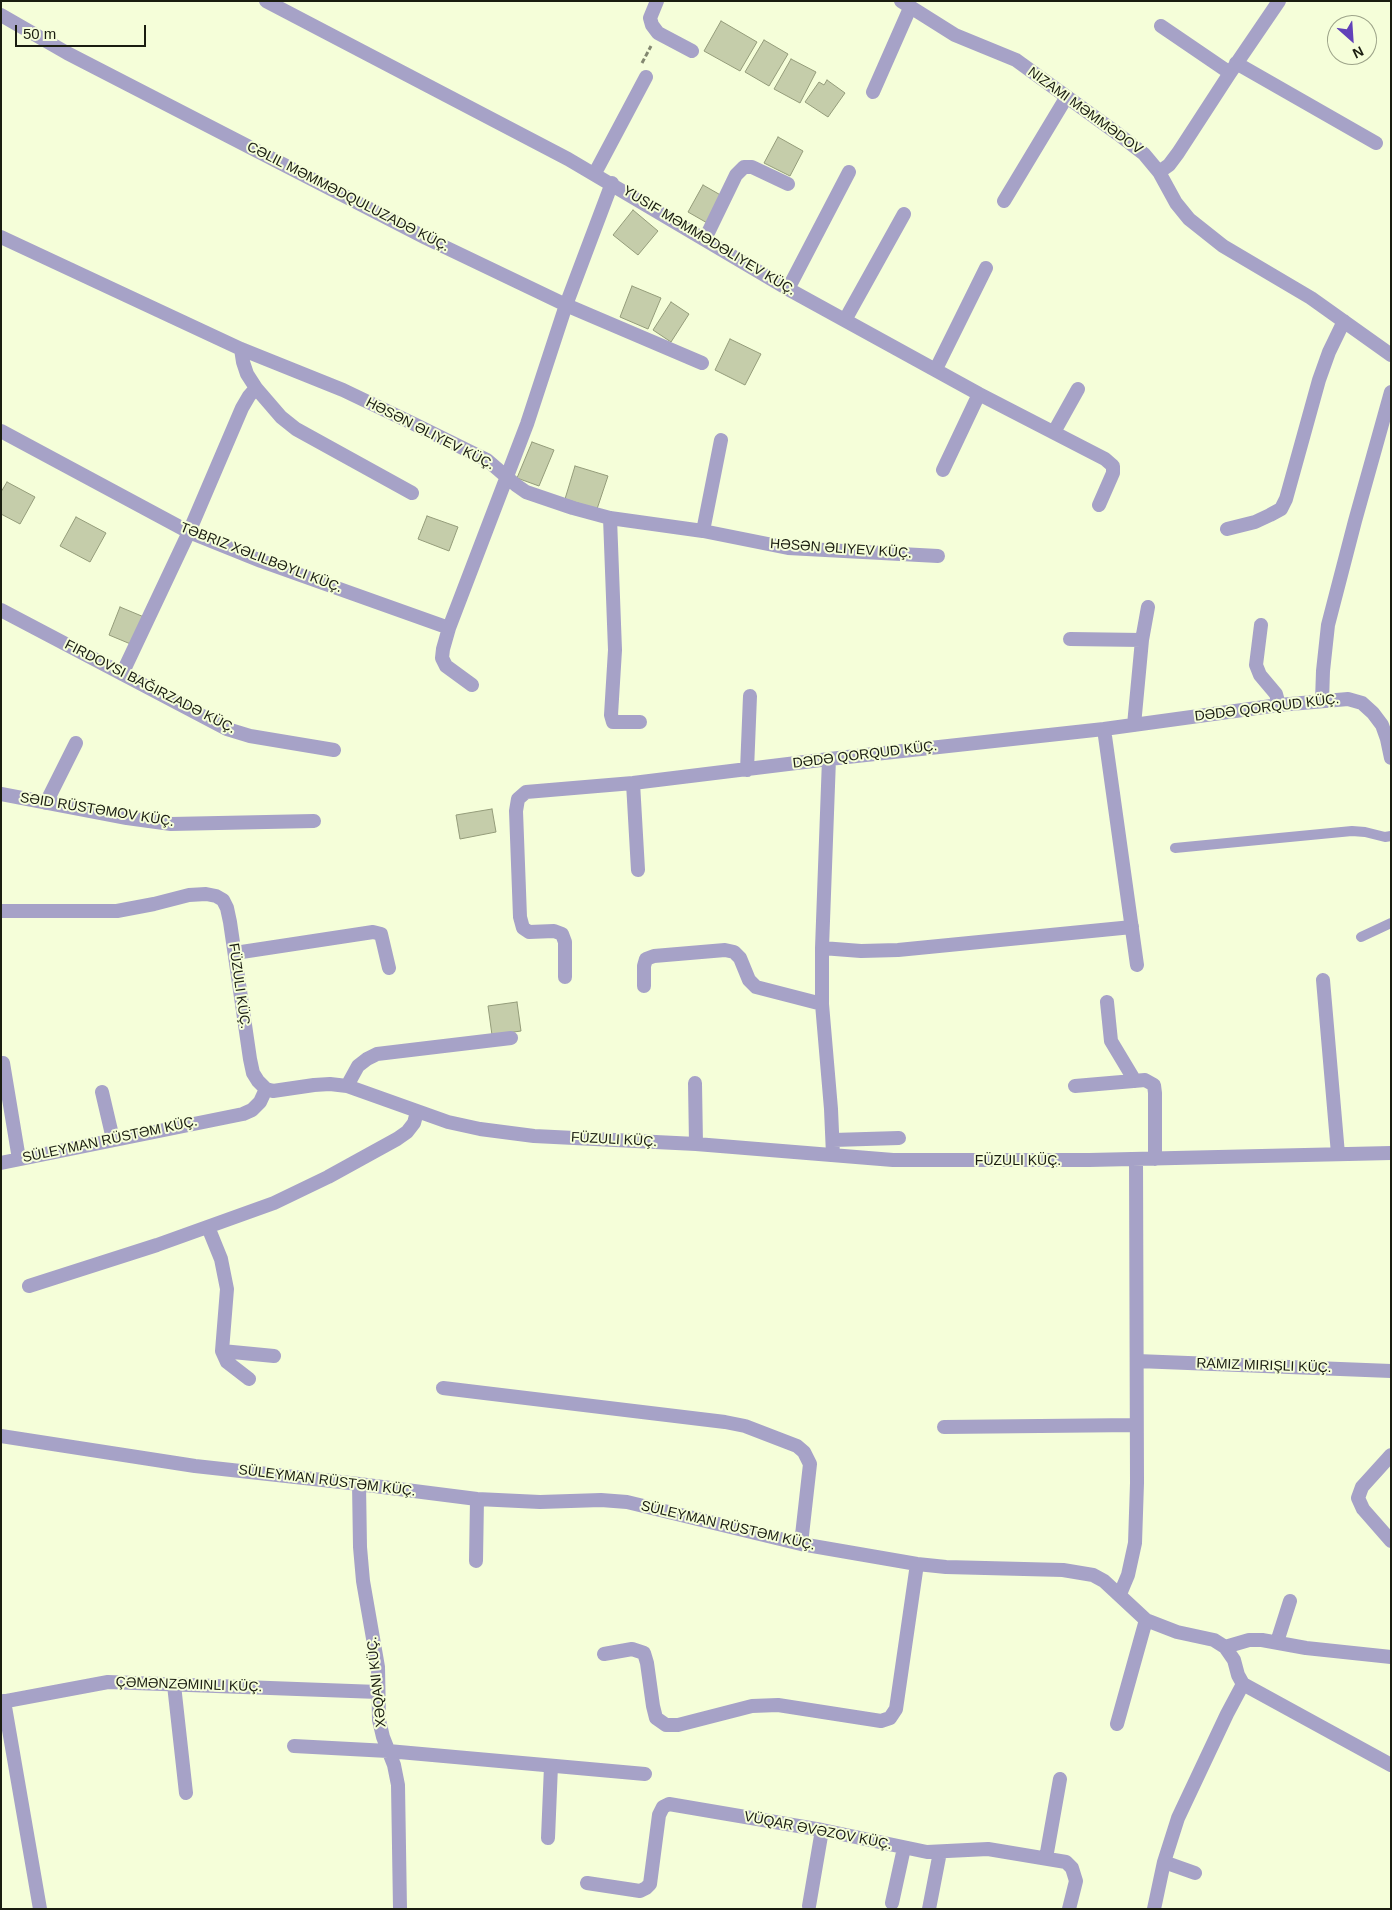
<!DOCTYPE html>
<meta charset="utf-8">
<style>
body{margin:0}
#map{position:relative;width:1392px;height:1910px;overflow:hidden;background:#f5fed9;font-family:Arial,sans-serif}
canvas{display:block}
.frame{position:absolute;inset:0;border:2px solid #1a1d10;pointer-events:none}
.north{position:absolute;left:1327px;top:15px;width:50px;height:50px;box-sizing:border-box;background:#f5fed9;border:1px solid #9da489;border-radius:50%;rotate:154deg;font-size:14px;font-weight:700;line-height:20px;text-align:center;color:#1a1d10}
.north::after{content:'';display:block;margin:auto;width:18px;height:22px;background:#6141b9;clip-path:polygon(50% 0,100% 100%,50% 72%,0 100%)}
.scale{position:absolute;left:15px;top:25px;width:131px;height:22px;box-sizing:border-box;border:2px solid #1a1d10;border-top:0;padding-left:6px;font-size:15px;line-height:18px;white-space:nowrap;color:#1a1d10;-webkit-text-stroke:4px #f5fed9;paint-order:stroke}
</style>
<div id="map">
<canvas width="1392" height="1910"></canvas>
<div class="frame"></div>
<div class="north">N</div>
<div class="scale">50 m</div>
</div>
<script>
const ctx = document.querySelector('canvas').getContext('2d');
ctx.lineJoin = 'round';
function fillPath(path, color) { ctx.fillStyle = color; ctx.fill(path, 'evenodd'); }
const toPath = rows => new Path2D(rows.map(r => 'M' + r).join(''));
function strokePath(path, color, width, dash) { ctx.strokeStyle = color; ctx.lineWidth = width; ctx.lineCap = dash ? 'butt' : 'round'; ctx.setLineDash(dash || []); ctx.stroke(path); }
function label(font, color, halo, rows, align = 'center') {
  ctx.font = font + ' Arial,sans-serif'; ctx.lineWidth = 4; ctx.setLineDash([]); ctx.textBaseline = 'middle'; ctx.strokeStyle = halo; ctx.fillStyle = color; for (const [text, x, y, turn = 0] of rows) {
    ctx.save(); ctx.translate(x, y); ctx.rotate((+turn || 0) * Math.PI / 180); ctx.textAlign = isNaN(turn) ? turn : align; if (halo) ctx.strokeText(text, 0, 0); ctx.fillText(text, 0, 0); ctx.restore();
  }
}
const building = toPath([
 [721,21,757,42,740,71,704,51,721,21],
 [764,40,788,54,769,86,745,72,764,40],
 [791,59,816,72,800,103,774,89,791,59],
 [827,80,845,93,828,117,805,102,819,82,824,85,827,80],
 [778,137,803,151,790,176,764,163,778,137],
 [703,185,724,197,709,224,688,212,703,185],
 [633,210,658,231,638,255,613,235,633,210],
 [632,286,661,298,648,329,620,317,632,286],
 [671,302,689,314,671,342,653,330,671,302],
 [730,339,761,354,745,385,715,370,730,339],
 [532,442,554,450,539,486,517,478,532,442],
 [575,466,608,476,597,509,565,499,575,466],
 [7,482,35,497,20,524,1,514,1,492,7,482],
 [427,516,458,527,449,551,418,539,427,516],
 [76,517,106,533,90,562,60,546,76,517],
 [120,607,144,617,133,645,109,635,120,607],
 [492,809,496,832,460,839,456,815,492,809],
 [517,1002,521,1031,492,1035,488,1006,517,1002]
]);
fillPath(building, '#c5cdaa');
strokePath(building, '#949c7a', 1);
strokePath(toPath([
 [642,63,651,46]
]), '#838870', 3, [5, 2.5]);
strokePath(toPath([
 [1175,848,1352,831,1365,832,1385,837,1391,836],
 [1361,937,1391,923]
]), '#a6a2c7', 10);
strokePath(toPath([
 [266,1,568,159,788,289,979,394,1105,459,1113,466,1113,473,1099,505],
 [657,1,650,18,652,25,658,33,692,51],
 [901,1,955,35,1016,60,1118,134,1144,154,1159,172,1176,203,1189,219,1223,246,1311,298,1391,355],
 [1,15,67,53,426,238,566,305,702,363],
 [1161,26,1230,73],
 [1236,63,1376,143],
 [873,92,910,8],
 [1159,172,1169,165,1178,153,1230,73,1279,1],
 [595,173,646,77],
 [1004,201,1066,98],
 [1,237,241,349,343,390,414,424,487,460,516,485,526,492,573,508,610,518,703,531,788,548,938,556],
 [705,239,736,175,744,167,752,167,788,184],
 [788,289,849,172],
 [845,320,904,214],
 [241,349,243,362,247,374,256,388,281,417,296,429,412,493],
 [936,369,986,268],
 [1,431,189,532,261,561,449,628],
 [1054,432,1078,389],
 [943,470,979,394],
 [610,518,615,650,611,715,613,722,640,722],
 [1227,529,1255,522,1270,515,1281,509,1286,499,1319,380,1329,352,1344,321],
 [703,531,721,440],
 [1,610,227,729,250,736,334,750],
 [1261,625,1256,665,1260,675,1276,694,1279,705],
 [1070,639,1142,640],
 [122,674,189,532,242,408,249,396,256,388],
 [472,685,446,666,442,658,443,649,449,628,527,424,566,305,612,183],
 [1322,701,1323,671,1328,625,1355,521,1391,392],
 [1134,725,1142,640,1148,607],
 [1104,729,1137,965],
 [829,759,822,948,822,1004,831,1109,833,1155],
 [747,770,750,696],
 [633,783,638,870],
 [1,794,127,818,171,824,314,821],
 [46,803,76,743],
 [1,911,117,911,154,904,189,895,206,894,216,896,223,900,227,908,230,922,250,1059,253,1073,258,1081,266,1089,273,1091,314,1085,330,1084,347,1086,448,1122,480,1129,534,1136,696,1144,893,1160,1089,1160,1391,1153],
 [822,948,861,951,898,950,1132,927],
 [235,953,373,932,381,934,389,968],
 [565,977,565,942,562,934,554,931,529,932,523,928,520,917,516,811,518,799,526,792,633,783,829,759,1104,729,1279,705,1348,699,1362,703,1373,713,1382,725,1387,739,1391,758],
 [1323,980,1338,1154],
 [644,986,644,966,646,959,654,956,725,950,734,952,740,958,749,980,756,987,822,1004],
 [1107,1002,1111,1041,1135,1081],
 [3,1063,19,1159],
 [695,1083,696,1144],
 [347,1086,358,1066,367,1059,377,1054,511,1038],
 [1075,1086,1145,1080,1154,1085,1155,1093,1155,1159],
 [102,1092,113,1139],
 [833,1140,899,1138],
 [1,1163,243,1114,252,1110,260,1102,266,1089],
 [208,1227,221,1259,227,1289,222,1351,227,1362,249,1379],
 [29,1286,157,1245,274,1203,328,1177,397,1139,407,1132,414,1123,417,1112],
 [222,1351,274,1356],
 [1137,1361,1391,1371],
 [443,1388,725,1422,745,1426,797,1446,804,1452,810,1464,801,1544],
 [944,1427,1136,1425],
 [1,1436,195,1466,359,1484,477,1499,540,1502,601,1500,627,1502,801,1544,917,1564,946,1567,1063,1570,1093,1575,1104,1581,1146,1620,1177,1632,1214,1640,1225,1647,1234,1660,1238,1675,1243,1684,1391,1765],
 [1391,1455,1362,1487,1358,1498,1363,1509,1391,1541],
 [359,1484,360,1547,363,1581,378,1667,379,1720,383,1737,394,1765,398,1785,400,1909],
 [476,1561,477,1499],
 [1120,1594,1128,1575,1135,1543,1137,1483,1136,1159],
 [1277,1642,1290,1601],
 [1225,1647,1249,1640,1262,1640,1306,1648,1391,1657],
 [604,1654,632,1649,644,1653,647,1663,653,1706,656,1718,666,1725,678,1725,752,1706,778,1705,881,1721,890,1718,896,1709,917,1564],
 [174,1685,186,1793],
 [4,1701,40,1909],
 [1,1702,108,1682,378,1692],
 [1117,1724,1146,1620],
 [294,1746,388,1751,645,1774],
 [548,1838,551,1766],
 [1046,1858,1060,1779],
 [1164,1862,1195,1873],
 [587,1883,640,1891,646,1888,650,1884,659,1815,663,1807,669,1804,822,1830,927,1852,988,1849,1066,1862,1072,1868,1076,1881,1069,1909],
 [892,1903,904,1848],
 [809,1906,822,1830],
 [929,1909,940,1852],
 [1154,1909,1164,1862,1178,1818,1227,1714,1243,1684]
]), '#a6a2c7', 14);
label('14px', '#1a1d10', '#f5fed9', [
 ["NIZAMI MƏMMƏDOV",1085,111,36],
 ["CƏLIL MƏMMƏDQULUZADƏ KÜÇ.",348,197,27],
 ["YUSIF MƏMMƏDƏLIYEV KÜÇ.",709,241,31],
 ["HƏSƏN ƏLIYEV KÜÇ.",430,434,27],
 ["HƏSƏN ƏLIYEV KÜÇ.",841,549,4],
 ["TƏBRIZ XƏLILBƏYLI KÜÇ.",261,558,21],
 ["FIRDOVSI BAĞIRZADƏ KÜÇ.",150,687,27],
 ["DƏDƏ QORQUD KÜÇ.",1267,708,-7],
 ["DƏDƏ QORQUD KÜÇ.",865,755,-7],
 ["SƏID RÜSTƏMOV KÜÇ.",97,810,9],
 ["FÜZULI KÜÇ.",239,986,82],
 ["SÜLEYMAN RÜSTƏM KÜÇ.",110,1140,-12],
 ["FÜZULI KÜÇ.",614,1140,3],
 ["FÜZULI KÜÇ.",1018,1161],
 ["RAMIZ MIRIŞLI KÜÇ.",1264,1366,2],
 ["SÜLEYMAN RÜSTƏM KÜÇ.",327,1481,7],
 ["SÜLEYMAN RÜSTƏM KÜÇ.",728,1526,13],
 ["XƏQANI KÜÇ.",377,1682,-96],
 ["ÇƏMƏNZƏMINLI KÜÇ.",189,1685,2],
 ["VÜQAR ƏVƏZOV KÜÇ.",818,1831,11]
]);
</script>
